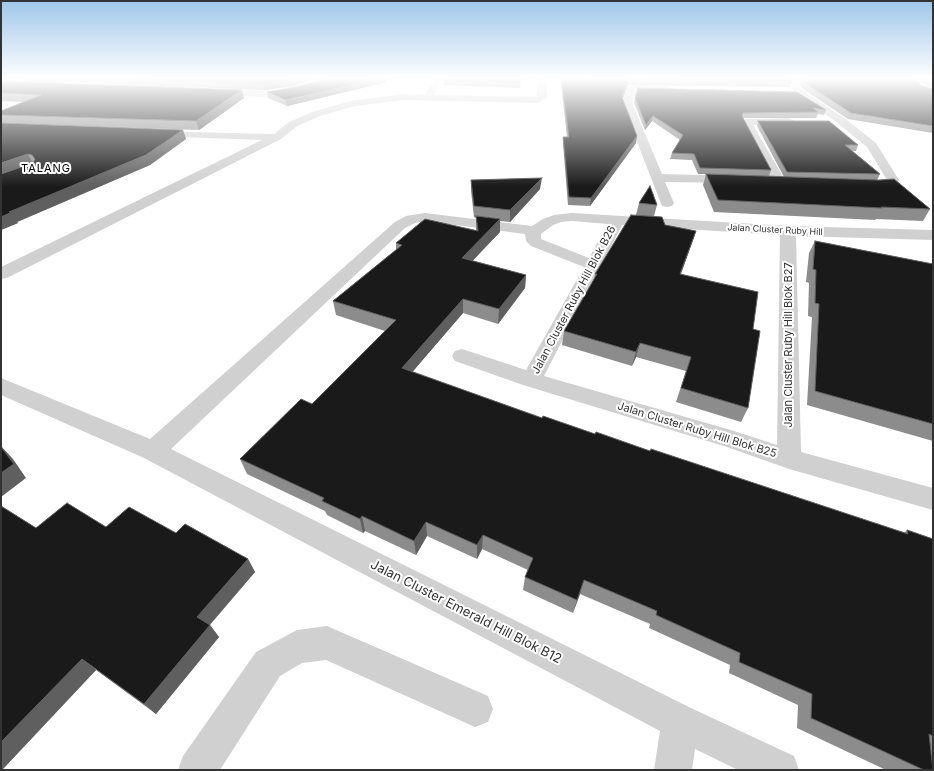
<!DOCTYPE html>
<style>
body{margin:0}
#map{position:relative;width:934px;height:771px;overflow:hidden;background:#fff;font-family:Inter,sans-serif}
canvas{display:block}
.frame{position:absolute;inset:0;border:2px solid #333;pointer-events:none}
</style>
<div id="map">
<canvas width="934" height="771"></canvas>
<div class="frame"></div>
</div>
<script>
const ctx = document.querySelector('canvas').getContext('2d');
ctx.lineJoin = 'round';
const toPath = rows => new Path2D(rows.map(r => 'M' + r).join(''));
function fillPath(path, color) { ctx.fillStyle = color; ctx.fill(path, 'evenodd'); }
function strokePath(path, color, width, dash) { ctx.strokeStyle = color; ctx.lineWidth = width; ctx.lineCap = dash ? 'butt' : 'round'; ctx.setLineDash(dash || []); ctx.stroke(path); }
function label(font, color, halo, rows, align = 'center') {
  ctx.font = font + ' Inter,sans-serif'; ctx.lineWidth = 4; ctx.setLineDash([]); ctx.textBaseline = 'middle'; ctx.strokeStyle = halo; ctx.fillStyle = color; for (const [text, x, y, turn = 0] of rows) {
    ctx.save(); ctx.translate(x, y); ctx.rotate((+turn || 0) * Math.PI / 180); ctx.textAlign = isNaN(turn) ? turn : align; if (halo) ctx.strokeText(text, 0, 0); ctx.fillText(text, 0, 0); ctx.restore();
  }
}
fillPath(toPath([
 [28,79,39,79,19,88,15,85,28,79],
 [318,79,328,79,315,87,271,97,212,95,207,92,212,89,271,91,309,83,318,79],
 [435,79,443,79,434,95,536,97,537,96,538,79,546,79,547,97,538,103,403,100,355,106,320,116,297,126,281,139,7,278,1,279,1,267,262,140,154,136,149,133,150,131,274,134,289,122,312,112,351,101,403,94,425,95,435,79],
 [788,79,796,79,802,90,843,117,876,143,899,180,895,188,868,190,863,189,861,186,863,183,887,180,867,147,835,121,795,94,788,79],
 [632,85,667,86,672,89,667,92,636,91,632,103,662,174,734,176,739,177,740,180,739,183,665,182,674,203,672,206,667,207,662,206,622,103,628,88,632,85],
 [789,118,794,121,793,123,753,125,786,182,784,185,779,186,774,185,772,182,741,122,746,119,789,118],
 [425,213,532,226,543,219,554,215,572,213,788,226,933,230,933,240,796,236,801,452,933,488,933,510,789,469,727,447,523,385,455,361,452,356,455,351,462,349,526,370,584,267,531,246,526,241,525,234,425,221,415,223,405,228,171,449,693,709,794,756,799,770,738,770,695,749,692,770,654,770,660,731,144,458,1,395,1,378,150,439,395,222,406,216,425,213],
 [572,221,608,224,589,258,541,239,541,234,553,225,561,222,572,221],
 [622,225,780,235,777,445,734,431,544,376,622,225],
 [327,626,488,696,493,709,488,722,475,727,326,660,302,663,280,676,220,770,178,770,183,756,256,652,297,630,327,626]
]), '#d0d0d0');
fillPath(toPath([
 [31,79,314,79,292,86,264,90,32,81],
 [322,79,386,79,387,82,287,106,268,98,267,92,295,87,319,81],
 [521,79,520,88,444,85,444,81],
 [561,79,589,80,589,79,791,79,792,82,790,87,628,85,622,99,636,143,590,206,568,205,563,144,563,137,567,137,561,85],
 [797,79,914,79,921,85,933,89,933,133,848,119,803,89],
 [918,79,933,79,933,88,926,85],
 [1,83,242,90,244,98,199,130,1,123,1,111,24,102,1,101],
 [797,92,826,110,824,115,818,114,816,118,743,118,771,170,769,176,784,177,757,126,758,121,858,145,856,151,852,151,880,174,877,180,930,209,923,221,876,219,875,220,714,212,703,185,706,174,698,174,692,160,670,159,672,153,680,140,652,121,645,130,634,103,635,98],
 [1,123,183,130,186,139,150,165,17,222,18,223,1,230],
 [471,180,540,189,510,222,500,221,500,232,472,261,526,275,525,288,498,324,463,313,412,372,542,418,650,451,904,533,907,530,933,539,933,755,931,754,933,770,886,770,797,728,798,705,729,673,730,665,649,628,650,624,580,594,573,613,523,590,525,577,528,570,482,549,477,559,427,536,416,555,365,531,363,533,327,515,325,511,247,474,240,459,312,404,385,331,336,315,333,301,396,250,396,243,476,230,476,218,474,217,471,191],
 [639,203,657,205,654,216,665,225,696,231,681,274,753,329,748,408,741,422,676,402,686,371,636,357,632,366,562,345,564,331,594,279,595,274,636,215],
 [815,241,933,264,933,441,807,405,812,317,808,316,809,283,806,282,809,253],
 [106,527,176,533,248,559,255,572,210,625,219,637,156,714,96,670,2,770,1,770,36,528]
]), '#8c8c8c');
fillPath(toPath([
 [294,79,314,79,292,86,264,90,263,84],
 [378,79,386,79,387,82,287,106,286,100],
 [629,79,628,85,621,104,622,97],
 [242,90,244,98,199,130,196,121],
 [653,116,652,121,645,130,646,125],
 [183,130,186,139,150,165,17,222,18,223,1,230,1,217,9,212],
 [637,136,636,143,590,206,591,198],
 [28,154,33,164,3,174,1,170,1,163],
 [542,178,540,189,510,222,510,210],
 [500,219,500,232,462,272,462,258],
 [696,231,692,243,676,287,680,274],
 [526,275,525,288,498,324,499,309],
 [463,299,463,313,403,383,402,368],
 [640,343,636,357,632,366,636,352],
 [1,446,13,459,26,478,1,497],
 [362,516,365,531,363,533,360,519],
 [426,522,427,536,416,555,414,541],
 [483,535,482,549,477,559,477,545],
 [248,559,255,572,206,629,197,617],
 [584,580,580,594,573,613,577,600],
 [210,625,219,637,156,714,144,704],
 [82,659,96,670,2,770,1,770,1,742]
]), '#5f5f5f');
const building = toPath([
 [128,79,294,79,291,80,263,84,128,79],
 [322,79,378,79,286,100,267,92,295,87,319,81,322,79],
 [445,79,521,79,520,83,444,81,445,79],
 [561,79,592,80,591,79,791,79,792,82,629,79,622,97,637,136,591,198,569,197,563,137,569,137,561,79],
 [803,79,914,79,921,85,933,89,933,126,851,113,805,83,803,79],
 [6,81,242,90,196,121,1,115,1,111,41,95,1,93,1,83,6,81],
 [638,88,797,92,826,110,813,108,818,112,743,113,742,116,771,170,700,168,694,154,672,153,683,135,653,116,646,125,635,98,638,88],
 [758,121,829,121,858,145,845,145,880,174,787,172,758,121],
 [1,123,183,130,146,155,9,212,12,212,1,217,1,174,33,163,35,159,32,155,28,154,1,163,1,123],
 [706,174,879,180,894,179,930,209,881,207,882,208,718,200,706,174],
 [542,178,510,210,474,206,471,180,542,178],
 [650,186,657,205,639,203,650,186],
 [631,215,662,217,665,225,696,231,680,274,758,292,753,329,760,331,748,408,681,388,691,357,640,343,636,352,564,331,597,274,595,274,631,215],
 [476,216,500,219,462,258,526,275,499,309,463,299,402,368,542,418,543,416,595,434,596,432,650,451,651,449,908,534,907,530,933,539,933,736,929,734,933,770,924,770,811,718,812,694,739,662,740,653,656,615,657,611,584,580,577,600,525,577,533,558,483,535,477,545,426,522,414,541,362,516,360,519,322,501,324,498,240,459,301,399,312,404,396,320,333,301,402,245,396,243,425,219,478,231,476,216],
 [815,241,933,264,933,424,815,391,819,304,815,303,816,270,813,269,815,241],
 [1,447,14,464,1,473,1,447],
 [67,503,106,527,129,507,176,533,185,524,248,559,197,617,210,625,144,704,82,659,1,742,1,506,36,528,67,503]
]);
fillPath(building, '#1a1a1a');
strokePath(building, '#5f5f5f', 1);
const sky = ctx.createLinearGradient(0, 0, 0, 187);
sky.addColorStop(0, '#9ec6ea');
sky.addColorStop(0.42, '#fff');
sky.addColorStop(1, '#ffffff00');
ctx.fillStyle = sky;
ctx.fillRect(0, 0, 934, 187);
label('9px', '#333', '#fff', [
 ["Jalan Cluster Ruby Hill",775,230,3]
]);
ctx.letterSpacing = '1px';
label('11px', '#000', '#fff', [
 ["TALANG",46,169]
]);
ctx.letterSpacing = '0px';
label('11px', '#333', '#fff', [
 ["Jalan Cluster Ruby Hill Blok B26",574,300,-62],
 ["Jalan Cluster Ruby Hill Blok B27",789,345,-90],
 ["Jalan Cluster Ruby Hill Blok B25",697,430,17]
]);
label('13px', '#333', '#fff', [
 ["Jalan Cluster Emerald Hill Blok B12",466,612,27]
]);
</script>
